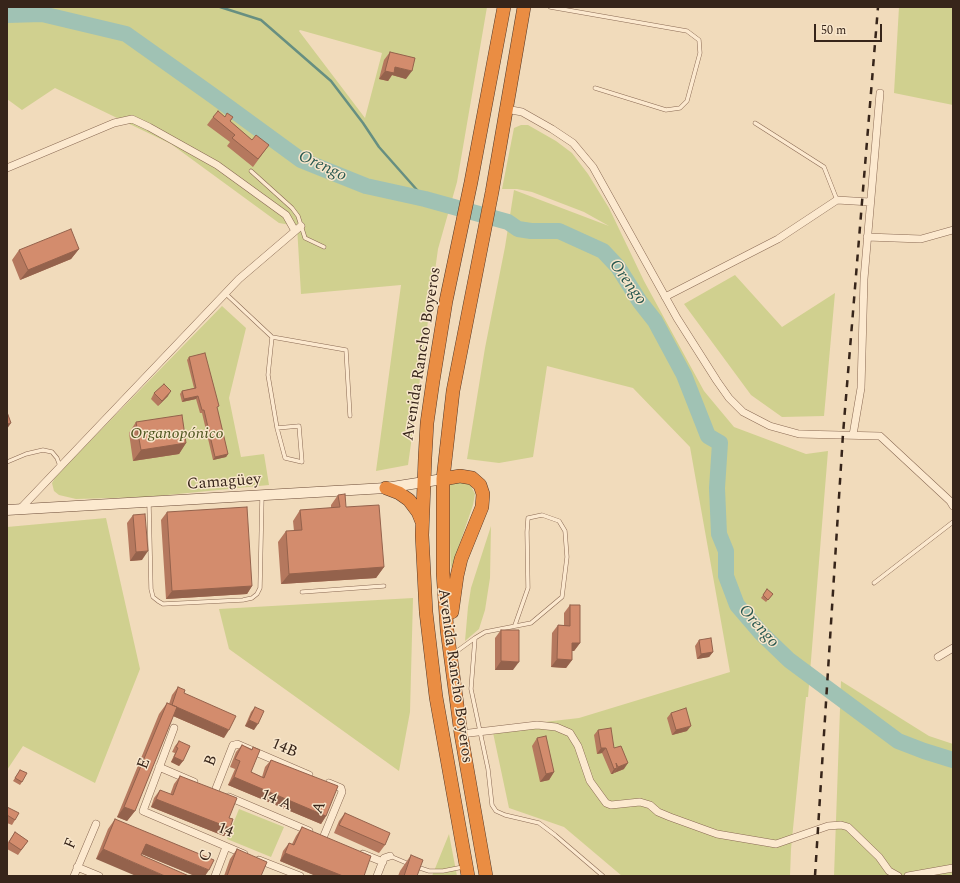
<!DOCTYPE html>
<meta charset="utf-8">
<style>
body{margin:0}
#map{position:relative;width:960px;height:883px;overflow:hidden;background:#f1dbbb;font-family:Spectral,serif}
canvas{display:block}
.frame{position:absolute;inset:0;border:8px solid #37251a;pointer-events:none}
.scale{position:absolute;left:814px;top:24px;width:68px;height:18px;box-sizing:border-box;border:2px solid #37251a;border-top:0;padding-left:5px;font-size:12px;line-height:14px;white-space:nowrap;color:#37251a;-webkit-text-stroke:3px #f8e6cb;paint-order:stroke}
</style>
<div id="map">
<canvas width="960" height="883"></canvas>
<div class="frame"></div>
<div class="scale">50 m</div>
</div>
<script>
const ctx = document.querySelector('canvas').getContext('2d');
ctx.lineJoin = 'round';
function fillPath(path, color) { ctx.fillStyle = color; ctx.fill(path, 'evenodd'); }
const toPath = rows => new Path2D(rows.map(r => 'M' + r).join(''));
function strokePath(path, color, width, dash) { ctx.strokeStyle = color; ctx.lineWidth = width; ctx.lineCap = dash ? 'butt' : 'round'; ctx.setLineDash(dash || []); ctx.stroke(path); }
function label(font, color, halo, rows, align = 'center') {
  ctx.font = font + ' Spectral,serif'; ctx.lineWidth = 3; ctx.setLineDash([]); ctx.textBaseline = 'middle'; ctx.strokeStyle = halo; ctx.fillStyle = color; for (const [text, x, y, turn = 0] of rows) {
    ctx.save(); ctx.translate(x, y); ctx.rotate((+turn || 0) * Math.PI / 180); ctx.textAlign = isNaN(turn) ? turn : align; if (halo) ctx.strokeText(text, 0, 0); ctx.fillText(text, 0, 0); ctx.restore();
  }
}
fillPath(toPath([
 [7,7,487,7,457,182,438,249,408,465,376,471,401,285,301,294,297,226,279,223,171,144,55,88,22,110,7,99],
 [300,30,382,53,365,118,299,31],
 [899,7,953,7,953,105,894,93],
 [521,125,528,125,556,141,572,153,588,174,609,208,644,281,704,391,734,427,806,454,828,451,808,697,806,697,791,849,790,876,622,876,564,827,509,808,492,728,579,718,730,672,690,447,633,388,547,366,533,457,499,463,467,459,485,348,505,247,514,190,609,226,584,212,532,192,517,189,502,189,514,128],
 [735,275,782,327,835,293,824,416,782,417,751,395,684,304],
 [222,306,246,328,229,398,241,457,264,454,269,485,147,497,76,499,59,495,54,491,52,483,56,476],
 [462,482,470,484,475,494,473,505,451,569,448,488,451,484],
 [106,518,140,669,95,783,23,746,7,770,7,527],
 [491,526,490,578,485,610,479,629,465,641,468,607,471,588],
 [413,598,410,712,399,771,229,649,219,609],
 [841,681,929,736,953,744,953,876,834,876],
 [239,809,284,827,271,857,227,839],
 [449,834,457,876,432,876]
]), '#d0d08f');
strokePath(toPath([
 [220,7,261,20,331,81,363,123,379,147,425,199]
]), '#678f81', 2.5);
strokePath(toPath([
 [7,15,42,14,126,34,212,95,301,160,366,186,425,199,508,222,518,229,531,231,559,231,603,251,618,267,640,302,655,321,684,375,708,436,720,443,717,488,719,534,726,551,726,576,737,605,761,633,789,660,898,741,924,751,953,760]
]), '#a0c2b4', 16);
const lane = toPath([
 [550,7,687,31,699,40,700,53,687,101,680,108,666,110,595,88],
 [755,123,824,167,837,200],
 [251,171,292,208,298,216,305,238,324,247],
 [225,293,272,337],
 [277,428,299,426,302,462,285,458,277,428,268,375,272,337,346,350,350,416],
 [7,462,26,454,43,450,52,452,57,458,60,466],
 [149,504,151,589,153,597,158,601,163,604,243,600,252,598,257,594,260,588,262,496],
 [874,583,953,522],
 [302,592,384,586],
 [475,638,471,689,488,769,492,805,496,811,505,815,539,823,555,835,603,876],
 [453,654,475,638,485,632,531,623,562,597,567,557,565,531,559,521,542,515,528,518,527,532,528,588,515,625],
 [390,856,409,864],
 [417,867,429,871,443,871,463,867]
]);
const street = toPath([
 [506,109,522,112,552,129,573,143,593,167,677,318,717,381,729,398,743,412,770,426,799,434,880,436,950,501,953,506],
 [7,168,114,123,132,119,149,127,217,165,286,215,295,231],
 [867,237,921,239,953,230],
 [665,297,778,239,837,200,870,202],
 [853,435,861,388,864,279,880,93],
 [20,509,239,279,301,226],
 [938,657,953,648],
 [174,728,143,811,244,854],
 [461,734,537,725,556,727,570,733,578,746,590,781,606,803,611,805,640,802,650,805,658,812,670,817,717,834,776,844,828,826,841,825,848,827,879,857,889,871,898,876],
 [159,767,194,782],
 [215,791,233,745,235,745,237,744,309,775],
 [229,797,309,831],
 [323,838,342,792,341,788,329,783],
 [363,854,383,862],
 [259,860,300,876],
 [77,867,99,876],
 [74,876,96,824],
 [215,876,226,847],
 [377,876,384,858,390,856],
 [908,876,953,868]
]);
const secondary = toPath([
 [7,510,386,488,443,479]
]);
const highway = toPath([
 [443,479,460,476,472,478,480,485,483,494,482,507,461,559,457,576,452,612],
 [386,488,399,493,409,500,418,512,422,522],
 [468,876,436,697,426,612,422,535,425,458,427,423,433,381,446,301,471,182,504,7],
 [486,876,461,734,447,630,443,573,443,479,453,391,492,192,524,7]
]);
strokePath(lane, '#8a6a54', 4.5);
strokePath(street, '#8a6a54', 8);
strokePath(secondary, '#6b4b37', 11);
strokePath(highway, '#563929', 14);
strokePath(lane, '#fce9cf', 3.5);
strokePath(street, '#fce9cf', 7);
strokePath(secondary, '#fce9cf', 10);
strokePath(highway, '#ea8d43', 13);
strokePath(toPath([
 [815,876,843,434,878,7]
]), '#37251a', 2.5, [7, 7]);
fillPath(toPath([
 [390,52,406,79,392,75,388,81,379,79,384,60],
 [213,117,233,117,230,122,252,140,269,145,253,167,227,146,230,142,207,125],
 [79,249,71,259,20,280,12,260,19,250],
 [189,357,217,409,228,454,226,457,213,460,202,413,200,413,196,399,182,402,180,394,182,391,194,388,187,360],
 [154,393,168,396,158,406,151,399],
 [136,422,186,443,179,454,133,461,129,433],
 [338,495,384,567,376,578,281,584,278,542,286,531,294,531,293,521,300,510,331,508,331,505],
 [167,512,252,586,247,594,166,599,161,520],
 [133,515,142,560,130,561,127,523],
 [767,589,773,594,766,602,761,598],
 [570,605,580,643,574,651,572,651,572,660,566,668,551,667,552,633,558,625,564,625,564,613],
 [501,630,513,670,495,670,495,638],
 [699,640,713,652,709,657,697,659,695,646],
 [178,687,224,738,173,716,135,811,127,821,117,817,159,714,167,703,169,704,172,695],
 [255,707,254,730,245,726,251,712],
 [671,713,687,731,672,735,667,718],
 [598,730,614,748,624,769,614,773,614,772,613,774,611,774,602,753,597,754,594,735],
 [537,738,554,772,549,780,540,782,532,746],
 [179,741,183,761,179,766,171,762,175,753,172,752,175,746],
 [242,745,252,749,253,747,251,772,262,777,265,767,271,760,326,816,321,824,228,785,235,769,230,767,236,752],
 [20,770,22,782,20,785,13,781],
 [180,776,229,818,230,828,224,836,151,807,154,798,160,790,170,795,174,784],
 [7,807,15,820,12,825,7,823],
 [345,813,385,845,379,853,334,833,339,821],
 [115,819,195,876,142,854,141,855,96,859,108,829],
 [302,827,364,876,316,876,280,861,283,851,289,843,292,844,296,836],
 [15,832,28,841,18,855,7,849,7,844],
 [237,849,261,876,224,876,230,859],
 [411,855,417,876,398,876,400,871]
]), '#b5785e');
fillPath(toPath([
 [395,67,412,71,406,79,392,75,388,81,379,79,385,71],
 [79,249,71,259,20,280,28,270],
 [171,391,168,396,158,406,162,401],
 [198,396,196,399,182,402,184,399],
 [11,423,7,429,7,424],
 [186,443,179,454,133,461,141,450],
 [228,454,226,457,213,460,215,457],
 [148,551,142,560,130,561,136,552],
 [384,567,376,578,281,584,289,574],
 [252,586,247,594,166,599,172,591],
 [572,643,580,643,574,651,567,651],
 [713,652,709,657,697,659,701,654],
 [557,659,572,660,566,668,551,667],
 [501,661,519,662,513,670,495,670],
 [172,705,229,730,224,738,166,713],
 [249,720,258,724,254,730,245,726],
 [691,726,687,731,672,735,676,730],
 [601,748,606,748,602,753,597,754],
 [174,757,183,761,179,766,171,762],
 [628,763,624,769,614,773,618,767],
 [617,768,613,774,611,774,614,769],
 [554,772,549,780,540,782,546,774],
 [234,777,326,816,321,824,228,785],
 [156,799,230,828,224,836,151,807],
 [124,807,135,811,127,821,117,817],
 [146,844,209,870,205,876,195,876,139,853],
 [103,849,165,876,136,876,96,859],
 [285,853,343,876,316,876,280,861]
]), '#94624c');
const building = toPath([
 [390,52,415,58,412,71,395,67,394,73,385,71,390,52],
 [218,111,225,117,227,113,233,117,230,121,252,140,256,135,269,145,258,159,232,138,235,135,213,117,218,111],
 [71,229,79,249,28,270,19,250,71,229],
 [205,353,219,406,217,407,228,454,215,457,204,410,202,410,198,396,184,399,182,391,196,388,189,357,205,353],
 [164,384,171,391,162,401,154,393,164,384],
 [7,412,11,423,7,424,7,412],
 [182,415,186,443,141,450,136,422,182,415],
 [345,494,346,507,379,505,384,567,289,574,286,531,302,530,300,510,340,507,338,495,345,494],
 [247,507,252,586,172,591,167,512,247,507],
 [145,514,148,551,136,552,133,515,145,514],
 [767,589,773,594,768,600,763,595,767,589],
 [570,605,580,605,580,643,572,643,572,660,557,659,558,625,570,626,570,605],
 [501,630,519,630,519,662,501,661,501,630],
 [711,638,713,652,701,654,699,640,711,638],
 [178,687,185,690,184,693,236,716,229,730,172,705,178,687],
 [167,703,177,707,135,811,124,807,167,703],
 [255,707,264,711,258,724,249,720,255,707],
 [686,708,691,726,676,730,671,713,686,708],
 [611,728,614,748,621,746,628,763,618,767,616,763,617,768,614,769,606,748,601,748,598,730,611,728],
 [546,736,554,772,546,774,537,738,546,736],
 [179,741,190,746,183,761,174,757,178,748,176,747,179,741],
 [242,745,252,750,253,747,260,750,251,772,264,778,271,760,338,786,326,816,234,777,240,761,235,759,242,745],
 [20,770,27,773,22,782,15,778,20,770],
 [180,776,237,798,229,818,233,819,230,828,156,799,160,790,173,795,180,776],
 [7,807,19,813,15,820,7,815,7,807],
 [345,813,390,833,385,845,339,825,345,813],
 [115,819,214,860,209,870,146,844,141,855,189,876,165,876,103,849,115,819],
 [302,827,371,856,364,876,343,876,285,853,289,843,294,845,302,827],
 [15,832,28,841,21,850,9,842,15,832],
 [237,849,267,862,261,876,227,876,237,849],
 [411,855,423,860,417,876,404,876,411,855]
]);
fillPath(building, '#d38c6d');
strokePath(building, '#94624c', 1);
label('16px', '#37251a', '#f8e6cb', [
 ["Avenida Rancho Boyeros",423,354,-81],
 ["Camagüey",224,483,-4],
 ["Avenida Rancho Boyeros",454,676,82],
 ["14B",284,749,23],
 ["B",212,761,-68],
 ["E",145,764,-69],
 ["14 A",276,801,23],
 ["A",320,808,-68],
 ["14",225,831,22],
 ["F",72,844,-67],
 ["C",207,856,-69]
]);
label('italic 16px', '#4e551f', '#f8e6cb', [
 ["Organopónico",177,435]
]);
label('italic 17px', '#285850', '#f8e6cb', [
 ["Orengo",322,167,25],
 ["Orengo",627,283,54],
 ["Orengo",758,627,48]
]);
</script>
